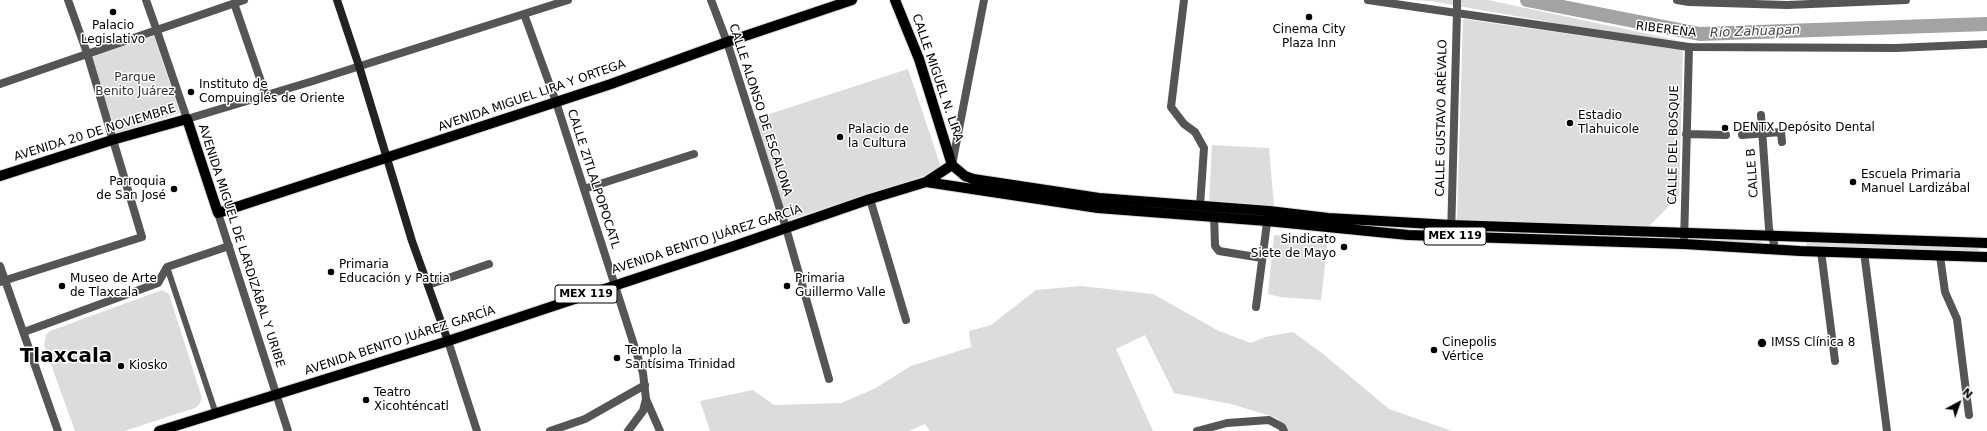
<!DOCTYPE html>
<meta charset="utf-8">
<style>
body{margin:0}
#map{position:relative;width:1987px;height:431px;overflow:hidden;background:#fff;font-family:"DejaVu Sans",sans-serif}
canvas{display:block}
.north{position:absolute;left:1939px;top:383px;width:40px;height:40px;-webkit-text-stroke:3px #fff;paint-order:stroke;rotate:41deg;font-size:11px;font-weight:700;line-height:16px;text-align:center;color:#000}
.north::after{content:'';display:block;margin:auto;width:14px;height:18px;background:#000;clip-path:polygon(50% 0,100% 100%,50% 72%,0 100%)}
</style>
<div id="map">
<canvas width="1987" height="431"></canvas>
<div class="north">N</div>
</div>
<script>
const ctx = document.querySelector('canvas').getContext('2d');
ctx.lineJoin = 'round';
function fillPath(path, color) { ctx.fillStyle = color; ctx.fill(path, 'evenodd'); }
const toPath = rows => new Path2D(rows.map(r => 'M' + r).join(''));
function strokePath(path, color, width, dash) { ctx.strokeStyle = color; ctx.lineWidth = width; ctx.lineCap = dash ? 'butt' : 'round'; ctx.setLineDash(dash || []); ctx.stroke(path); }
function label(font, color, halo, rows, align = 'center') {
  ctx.font = font + ' "DejaVu Sans",sans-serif'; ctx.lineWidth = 3; ctx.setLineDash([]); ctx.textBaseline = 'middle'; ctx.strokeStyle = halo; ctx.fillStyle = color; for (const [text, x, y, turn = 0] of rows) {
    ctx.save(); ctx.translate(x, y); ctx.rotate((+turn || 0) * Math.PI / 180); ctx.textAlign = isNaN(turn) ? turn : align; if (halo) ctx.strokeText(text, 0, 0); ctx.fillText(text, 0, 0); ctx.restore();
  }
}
fillPath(toPath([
 [1411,0,1488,0,1681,41,1612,33,1430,1],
 [1463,19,1683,50,1679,196,1649,226,1457,220],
 [154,36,180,113,116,133,90,56],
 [908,69,942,170,788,220,754,119],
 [1212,145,1269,148,1274,207,1209,203],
 [1458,227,1669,235,1669,241,1458,234],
 [1274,235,1328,240,1321,300,1280,297,1268,294],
 [1692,236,1761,238,1761,245,1693,243],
 [1806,240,1979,246,1980,256,1807,248],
 [1081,286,1153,294,1219,331,1251,343,1265,337,1293,332,1323,354,1389,409,1452,431,1289,431,1277,418,1231,404,1174,393,1145,335,1116,349,1153,431,930,431,925,424,909,431,710,431,700,401,753,390,774,405,841,403,874,389,911,366,971,347,969,331,991,325,1036,290],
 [162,290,169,294,202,398,199,405,195,408,124,431,75,431,44,345,46,335,50,331]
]), '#dcdcdc');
strokePath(toPath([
 [1527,0,1700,34,1987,24]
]), '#a3a3a3', 14);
const primary = toPath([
 [895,0,919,59,952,165],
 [952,165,965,176,973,179,1099,198,1269,211,1328,218,1451,225,1987,243],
 [0,176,112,140,187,119,218,213,611,84,727,42,852,0],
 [926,182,1098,208,1267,221,1408,235,1684,244,1800,251,1987,257],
 [159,431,448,341,734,246,870,199,926,182,952,165]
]);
strokePath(primary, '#dbdbdb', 12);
strokePath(toPath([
 [167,267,216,414]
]), '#555', 6);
strokePath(toPath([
 [146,0,157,31],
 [711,0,727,42,786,228,829,379],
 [1184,0,1171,107,1184,124,1195,132,1204,148,1200,206],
 [234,3,266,96],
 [524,14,556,102],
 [0,84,244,0],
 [1761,115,1769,229,1774,243,1772,249],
 [187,119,313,81,568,0],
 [1686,134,1726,135],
 [1742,135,1781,132,1782,142],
 [952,165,984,0],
 [584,189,694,154],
 [870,199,906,320],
 [1214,213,1215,246,1219,251,1262,258],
 [1451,236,1457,12],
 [1684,244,1689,47],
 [1821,251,1835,361],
 [1864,252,1887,431],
 [1940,256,1945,292,1957,319,1969,415],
 [0,266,58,431],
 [0,282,142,237,87,53,68,0],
 [428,285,489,264],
 [1256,307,1268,215],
 [24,332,158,283,167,267,229,246],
 [448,341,477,431],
 [646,399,660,431],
 [550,431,585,419,645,385],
 [1197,431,1227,423,1269,420,1282,427,1284,431]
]), '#555', 8);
strokePath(toPath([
 [1368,0,1689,47,1896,48,1987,44],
 [1677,0,1689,2,1787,5,1906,0],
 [1457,12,1457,0],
 [157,31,187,119],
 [556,102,643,373,646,399,643,411,628,431],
 [218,213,288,431]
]), '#555', 8);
strokePath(toPath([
 [337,0,359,66,412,241,448,341]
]), '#222', 8);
strokePath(primary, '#000', 10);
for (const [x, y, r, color] of [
 [113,12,4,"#000"],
 [1309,17,4,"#000"],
 [191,92,4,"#000"],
 [1570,123,4,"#000"],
 [1725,128,4,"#000"],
 [840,137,4,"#000"],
 [1853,182,4,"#000"],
 [174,189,4,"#000"],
 [1344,247,4,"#000"],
 [331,272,4,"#000"],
 [62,286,4,"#000"],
 [787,286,4,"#000"],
 [1762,343,5,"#000"],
 [1434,350,4,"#000"],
 [617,358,4,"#000"],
 [121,366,4,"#000"],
 [366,400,4,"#000"]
]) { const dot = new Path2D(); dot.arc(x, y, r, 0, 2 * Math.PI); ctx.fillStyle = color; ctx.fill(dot); strokePath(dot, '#fff', 1.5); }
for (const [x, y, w] of [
 [1455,236,62],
 [586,294,62]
]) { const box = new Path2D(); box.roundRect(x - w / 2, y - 9, w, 18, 3); ctx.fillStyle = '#fff'; ctx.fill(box); strokePath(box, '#000', 1); }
label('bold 11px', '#000', null, [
 ["MEX 119",1455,236],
 ["MEX 119",586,294]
]);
label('12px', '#000', '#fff', [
 ["Palacio",113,26,"center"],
 ["Legislativo",113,40,"center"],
 ["Cinema City",1309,30,"center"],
 ["Plaza Inn",1309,44,"center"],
 ["Instituto de",199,85],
 ["Compuinglés de Oriente",199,99],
 ["Estadio",1578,116],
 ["Tlahuicole",1578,130],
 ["DENTX Depósito Dental",1733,128],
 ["Palacio de",848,130],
 ["la Cultura",848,144],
 ["Escuela Primaria",1861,175],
 ["Manuel Lardizábal",1861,189],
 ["Parroquia",166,182,"right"],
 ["de San José",166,196,"right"],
 ["Sindicato",1336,240,"right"],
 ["Siete de Mayo",1336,254,"right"],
 ["Primaria",339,265],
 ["Educación y Patria",339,279],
 ["Museo de Arte",70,279],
 ["de Tlaxcala",70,293],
 ["Primaria",795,279],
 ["Guillermo Valle",795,293],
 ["Cinepolis",1442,343],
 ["Vértice",1442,357],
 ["IMSS Clínica 8",1771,343],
 ["Templo la",625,351],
 ["Santísima Trinidad",625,365],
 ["Kiosko",129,366],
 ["Teatro",374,393],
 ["Xicohténcatl",374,407]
], 'left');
label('12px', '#000', '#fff', [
 ["RIBEREÑA",1666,30,7],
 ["CALLE MIGUEL N. LIRA",937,78,71],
 ["AVENIDA MIGUEL LIRA Y ORTEGA",532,96,-19],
 ["CALLE ALONSO DE ESCALONA",760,110,72],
 ["CALLE GUSTAVO ARÉVALO",1442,118,-89],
 ["AVENIDA 20 DE NOVIEMBRE",95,133,-17],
 ["CALLE DEL BOSQUE",1674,145,-89],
 ["CALLE B",1753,173,-94],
 ["CALLE ZITLALPOPOCATL",593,179,72],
 ["AVENIDA BENITO JUÁREZ GARCÍA",707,240,-18],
 ["AVENIDA MIGUEL DE LARDIZÁBAL Y URIBE",241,246,72],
 ["AVENIDA BENITO JUÁREZ GARCÍA",400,341,-18]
]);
label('12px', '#333', '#fff', [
 ["Parque",135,78],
 ["Benito Juárez",135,92]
]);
label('italic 13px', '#444', '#fff', [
 ["Río Zahuapan",1755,32,-2]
]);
label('bold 20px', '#000', '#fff', [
 ["Tlaxcala",66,357]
]);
</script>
